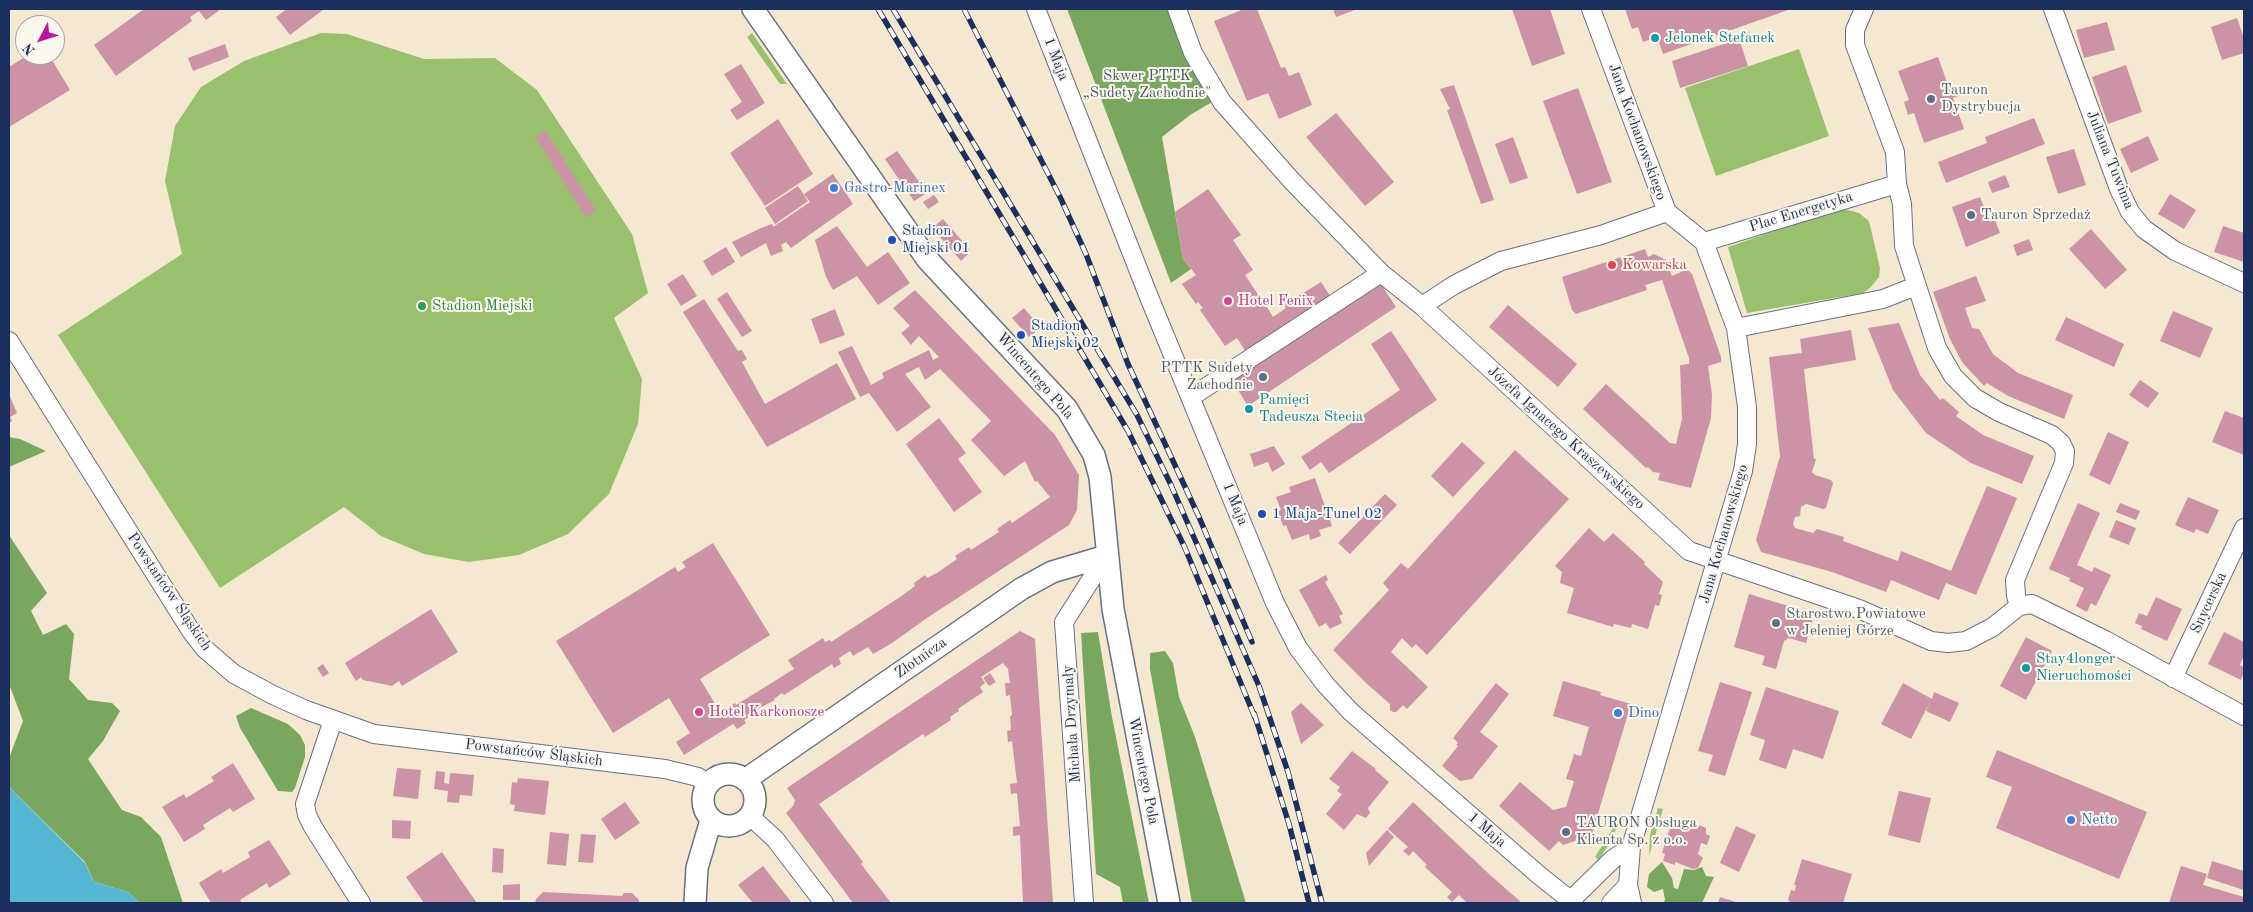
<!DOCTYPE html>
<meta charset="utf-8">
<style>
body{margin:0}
#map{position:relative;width:2253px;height:912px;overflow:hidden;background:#f5e8d0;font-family:"Old Standard TT",serif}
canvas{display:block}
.frame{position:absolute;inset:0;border:10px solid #1b2f5e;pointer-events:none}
.north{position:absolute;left:15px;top:15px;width:50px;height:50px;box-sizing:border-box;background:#fbf7ec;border:1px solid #a1a7b3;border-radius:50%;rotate:230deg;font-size:14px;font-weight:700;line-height:20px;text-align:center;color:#1b2f5e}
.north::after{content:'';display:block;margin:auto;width:18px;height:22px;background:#b5179e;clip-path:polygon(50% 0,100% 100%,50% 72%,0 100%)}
</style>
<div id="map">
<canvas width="2253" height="912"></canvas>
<div class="frame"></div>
<div class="north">N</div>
</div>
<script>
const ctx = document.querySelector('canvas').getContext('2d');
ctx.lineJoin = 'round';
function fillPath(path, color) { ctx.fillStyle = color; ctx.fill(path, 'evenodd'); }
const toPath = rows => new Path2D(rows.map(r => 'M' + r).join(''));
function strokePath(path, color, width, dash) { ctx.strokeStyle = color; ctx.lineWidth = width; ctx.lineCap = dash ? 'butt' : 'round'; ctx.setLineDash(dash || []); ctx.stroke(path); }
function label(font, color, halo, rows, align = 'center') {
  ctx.font = font + ' "Old Standard TT",serif'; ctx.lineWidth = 4; ctx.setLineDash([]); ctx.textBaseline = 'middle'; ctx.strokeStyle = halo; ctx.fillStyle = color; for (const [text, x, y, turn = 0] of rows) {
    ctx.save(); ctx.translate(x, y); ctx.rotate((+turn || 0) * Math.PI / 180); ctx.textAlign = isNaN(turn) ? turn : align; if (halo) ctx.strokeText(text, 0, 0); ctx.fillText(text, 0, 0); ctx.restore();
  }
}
fillPath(toPath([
 [321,33,347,34,424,59,495,58,537,90,632,234,648,293,614,318,642,379,638,424,609,494,568,534,519,555,469,562,424,554,381,536,344,507,220,588,58,335,182,254,165,181,175,126,201,87,244,61],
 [752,33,787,84,780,84,747,37],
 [1799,49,1829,136,1716,176,1685,88],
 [1841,208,1859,213,1869,221,1880,268,1879,277,1870,288,1863,293,1747,313,1728,247],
 [1658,808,1663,809,1649,856,1650,835],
 [1622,814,1612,839,1599,860,1595,857]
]), '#99c16d');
fillPath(toPath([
 [1067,9,1167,9,1188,61,1212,102,1190,115,1162,137,1183,259,1191,269,1171,283],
 [9,437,20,439,46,451,9,467],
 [9,535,47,593,31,611,43,635,66,624,74,634,69,679,88,700,112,703,120,711,103,741,88,759,122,810,141,817,161,837,183,903,140,903,128,892,94,882,85,862,9,787,9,758,23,721,9,684],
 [1098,632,1112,717,1149,903,1123,903,1120,887,1096,874,1081,633],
 [1165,651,1173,663,1179,697,1195,737,1246,903,1192,903,1150,669,1150,653],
 [251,708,288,724,300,735,305,745,305,757,295,788,292,792,278,791,240,728,236,716],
 [1662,862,1672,878,1674,888,1678,889,1684,869,1694,870,1702,867,1706,876,1714,877,1702,903,1663,903,1665,900,1663,889,1654,892,1647,887,1649,874]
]), '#7aa760');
fillPath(toPath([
 [9,787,85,863,94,882,128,892,140,903,9,903]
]), '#55b7d4');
fillPath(toPath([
 [144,9,221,9,206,20,199,11,190,17,192,21,116,76,94,45],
 [287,9,324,9,290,35,276,17],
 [1244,9,1257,9,1281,68,1285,67,1289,76,1299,72,1312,105,1279,119,1268,93,1247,101,1214,21],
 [1333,9,1357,9,1336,17],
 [1512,9,1550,9,1565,54,1532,66],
 [1625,9,1791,9,1663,54,1657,37,1643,42,1638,27,1632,29],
 [2237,18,2244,38,2244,53,2222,60,2211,27],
 [2107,22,2115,50,2084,58,2076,30],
 [1739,39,1748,66,1680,88,1672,61],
 [225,44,229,57,193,71,188,58],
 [28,55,49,55,70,90,9,127,9,67],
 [1938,57,1949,88,1954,86,1958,96,1953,98,1964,129,1924,143,1914,113,1908,115,1904,102,1909,100,1898,71],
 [741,64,765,103,737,120,730,110,742,102,724,74],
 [2126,65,2142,112,2108,124,2092,77],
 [1454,85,1494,200,1481,204,1447,110,1450,109,1440,89],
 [1578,88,1612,182,1577,194,1543,101],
 [1336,113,1394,182,1365,206,1306,137],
 [2034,118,2045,144,1946,183,1938,162,1987,143,1985,137],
 [778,119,813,174,765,206,730,153],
 [545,130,596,211,586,217,535,137],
 [2148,136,2159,160,2131,173,2120,149],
 [1513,137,1528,178,1510,184,1495,144],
 [2074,149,2086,185,2058,194,2046,157],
 [897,151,927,193,914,201,885,159],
 [833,174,853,204,791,248,786,242,781,245,783,251,771,256,766,243,741,257,732,242,761,228,772,224,773,227,810,202,804,194],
 [2005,175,2010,187,1992,193,1988,182],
 [798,186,808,201,775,224,765,208],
 [1208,189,1241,235,1233,240,1253,270,1245,275,1265,305,1268,306,1267,307,1273,317,1286,308,1284,305,1321,282,1332,299,1246,352,1237,338,1225,346,1200,310,1203,308,1198,302,1196,304,1182,284,1196,275,1183,259,1175,212],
 [2170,194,2196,210,2184,229,2158,214],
 [934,195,939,202,928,209,923,202],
 [1980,197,1990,222,1995,220,2000,233,1966,247,1952,207],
 [943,219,971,251,961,261,932,228],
 [837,226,867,267,888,252,910,283,878,305,857,276,833,290,826,277,815,240],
 [2223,226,2244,233,2244,262,2214,252],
 [2091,229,2127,270,2105,289,2069,249],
 [2029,239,2033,250,2017,256,2013,245],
 [726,247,735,262,712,276,703,261],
 [1645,249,1648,257,1654,254,1666,260,1672,276,1685,270,1689,271,1692,274,1721,357,1721,362,1708,366,1712,395,1711,418,1691,488,1658,480,1660,473,1653,472,1648,467,1646,468,1583,409,1606,384,1670,443,1676,444,1682,419,1680,365,1689,364,1689,358,1662,280,1645,285,1647,290,1576,314,1572,310,1562,277],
 [683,274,697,296,681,306,667,284],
 [1976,276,1986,301,1965,308,1972,328,1979,329,1993,354,2018,373,2073,395,2064,419,2008,396,1987,383,1984,386,1962,362,1950,339,1933,292],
 [1379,281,1396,307,1248,406,1231,379],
 [915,290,1055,435,1079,475,1077,510,1069,525,927,618,892,643,873,654,868,647,853,656,850,651,839,658,841,664,834,668,832,664,784,695,782,693,774,699,775,700,754,711,755,713,744,720,746,723,737,729,733,724,684,755,676,742,690,733,669,698,613,733,556,641,675,567,678,572,686,567,682,562,713,543,770,635,700,679,720,712,735,703,736,705,794,669,788,660,823,638,825,642,830,640,831,642,900,597,915,586,914,583,925,575,927,578,937,573,957,559,955,556,969,547,971,550,999,532,997,529,1010,520,1012,523,1050,497,1037,481,1035,482,1025,461,1004,476,971,440,991,421,940,369,925,380,919,367,905,374,931,407,897,432,869,393,860,397,838,352,852,346,871,385,884,378,882,373,929,350,933,360,939,357,919,336,911,345,901,333,910,326,893,308],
 [727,292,752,331,742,337,717,299],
 [704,299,738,351,742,350,747,359,742,362,765,404,837,363,856,399,767,447,683,312],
 [1508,305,1577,364,1558,387,1489,327],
 [1024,308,1041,328,1029,337,1012,318],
 [835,309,845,335,820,344,811,319],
 [2173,311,2213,328,2200,358,2160,341],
 [2066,317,2124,344,2114,367,2055,340],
 [1899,323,1920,375,1940,400,1943,398,1959,412,1956,416,1983,435,2034,456,2022,484,1971,463,1926,433,1893,390,1868,328],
 [1851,330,1856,360,1804,369,1814,459,1816,459,1812,472,1815,475,1831,480,1833,483,1826,508,1823,509,1806,504,1801,507,1800,516,1795,517,1793,524,1795,528,1813,533,1817,529,1844,537,1843,541,1898,561,1901,551,1951,571,1987,486,2017,498,1976,595,1946,583,1939,600,1891,580,1886,592,1832,572,1761,552,1756,540,1780,456,1769,357,1802,353,1800,339],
 [1391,331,1437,400,1329,473,1321,462,1310,470,1301,457,1400,390,1371,344],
 [2140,380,2159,393,2148,408,2129,395],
 [9,394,17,413,10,417,12,421,9,423],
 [2225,411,2244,418,2244,455,2212,442],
 [939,418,966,453,958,459,982,492,954,512,906,444],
 [2108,432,2129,442,2110,485,2089,475],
 [1462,442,1485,463,1453,497,1431,476],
 [1274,446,1285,464,1272,472,1268,462,1254,467,1250,454],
 [1515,450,1569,499,1427,655,1416,644,1412,648,1402,638,1391,652,1428,687,1407,709,1403,705,1396,712,1393,712,1390,710,1390,704,1366,683,1333,650,1389,590,1383,583,1401,563,1408,569],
 [1315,478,1332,526,1319,530,1321,536,1310,540,1309,534,1292,540,1286,525,1283,526,1278,511,1281,510,1276,497,1291,492,1289,487],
 [1385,494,1397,505,1350,554,1338,543],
 [2188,497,2219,510,2208,534,2196,529,2194,533,2175,525],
 [2078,503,2100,513,2077,565,2092,572,2094,567,2111,575,2096,606,2091,603,2087,612,2076,606,2084,588,2069,581,2070,578,2049,569],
 [2120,503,2140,511,2136,520,2116,512],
 [2116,520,2136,528,2129,545,2109,537],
 [1589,528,1604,542,1613,533,1645,562,1644,564,1663,582,1659,594,1662,595,1659,606,1655,605,1648,629,1632,624,1631,628,1614,624,1613,627,1567,613,1574,588,1560,583,1562,572,1555,566],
 [1326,575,1328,580,1325,582,1343,614,1339,616,1342,623,1330,629,1326,623,1319,627,1299,590],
 [1749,594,1814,614,1806,643,1789,638,1784,641,1776,669,1762,665,1765,656,1734,647],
 [2156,597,2182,609,2167,641,2141,629,2142,626,2135,623,2139,613,2147,616],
 [431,609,458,652,402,686,399,681,392,686,363,680,361,677,356,681,345,663],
 [1020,631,1035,639,1053,903,1023,903,1020,835,1013,836,1013,827,1020,826,1017,793,1011,794,1010,784,1017,783,1012,741,1008,742,1007,731,1011,730,1010,716,1012,715,1010,695,1006,696,1005,683,1010,683,1008,669,1003,663,981,677,985,683,980,687,983,692,958,709,959,711,950,717,951,720,925,737,923,734,819,804,863,862,861,864,891,903,853,903,786,813,793,806,795,800,787,788],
 [2224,632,2244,642,2244,655,2240,665,2244,667,2244,672,2241,680,2208,664],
 [2026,637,2052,651,2026,700,2000,686],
 [323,664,329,673,323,677,317,668],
 [990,673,996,682,989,686,983,678],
 [1563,681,1601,692,1600,695,1631,704,1590,840,1577,836,1575,841,1563,845,1559,841,1549,851,1499,806,1520,782,1553,810,1566,807,1574,781,1566,779,1574,754,1581,756,1589,727,1553,716],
 [1720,682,1752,692,1725,776,1708,771,1713,755,1698,751],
 [1496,683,1509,694,1480,732,1498,746,1472,779,1460,781,1442,766,1458,746,1456,745,1458,743,1453,738],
 [1903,683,1932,699,1934,692,1959,703,1950,722,1926,711,1930,702,1911,739,1881,724],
 [1766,687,1839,711,1823,759,1793,749,1786,769,1759,760,1765,740,1750,735],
 [1301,703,1324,725,1301,744,1291,712],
 [1997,750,2147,812,2119,879,1996,828,2012,787,1986,777],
 [1352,751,1376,769,1375,770,1389,782,1368,808,1370,813,1366,818,1357,814,1344,830,1326,814,1342,794,1337,791,1340,787,1329,779],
 [233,763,255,799,233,812,230,808,203,825,205,829,184,842,162,807,184,794,186,798,214,781,211,777],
 [397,768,421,770,418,799,393,796],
 [436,771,445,772,444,783,449,784,450,773,474,775,472,796,460,795,459,803,447,802,448,791,434,789],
 [518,778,549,781,545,815,514,811,515,805,510,804,512,782,517,783],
 [1899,791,1931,798,1920,843,1888,835],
 [625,802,640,823,615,840,601,819],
 [1413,802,1489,874,1522,903,1467,903,1459,895,1452,902,1447,897,1452,892,1425,867,1427,865,1413,851,1409,856,1403,851,1408,847,1388,829],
 [1675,819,1701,826,1706,828,1706,834,1710,836,1707,845,1701,843,1698,854,1703,858,1698,868,1693,869,1675,862,1675,865,1663,861,1665,854,1662,853,1670,828,1672,829],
 [392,820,411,821,410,839,392,838],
 [1736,826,1756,835,1739,872,1720,863],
 [1387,830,1394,837,1369,866,1366,853],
 [550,832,569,834,566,866,547,864],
 [581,834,596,835,593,863,578,862],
 [269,840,291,874,269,888,267,883,240,900,242,903,211,903,199,883,221,869,223,873,250,857,248,852],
 [493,848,504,849,503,873,492,872],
 [442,852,458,876,477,903,424,903,406,877],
 [1802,859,1852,874,1843,903,1789,903,1790,901,1788,900,1791,890,1795,891,1796,885,1794,885],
 [2212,861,2244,871,2244,890,2207,878],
 [763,866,792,903,753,903,738,885],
 [2181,866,2207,874,2203,885,2244,897,2244,903,2169,903],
 [520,884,520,900,503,900,503,885],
 [543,892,622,896,624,893,632,893,639,900,639,903,535,903,536,899],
 [1720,897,1739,903,1718,903]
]), '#cb93a5');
const minor = toPath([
 [1036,9,1149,297,1275,603,1298,648,1325,684,1351,712,1540,876,1574,903],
 [1177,9,1193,53,1222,102,1292,181,1381,273,1422,306,1689,551,1859,609,1931,641,1948,643,1966,641,1993,627,2019,606,2032,604,2105,640,2244,716],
 [1591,9,1667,212,1704,242,1736,328,1747,407,1747,444,1743,471,1631,847,1628,885,1632,903],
 [1864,9,1855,30,1855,45,1895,152,1897,184,1902,204,1904,246,1937,348,1953,376,1975,398,1999,412,2052,435,2061,443,2065,451,2064,463,2015,580,2016,596,2019,606],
 [2053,9,2119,189,2130,212,2144,229,2175,251,2244,283],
 [1704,242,1897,184],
 [1422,306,1454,285,1501,261,1601,235,1667,212],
 [1736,328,1883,299,1916,286],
 [9,341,191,631,205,649,234,674,273,695,306,710,374,734,665,769,698,777,707,785],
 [1191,397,1381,273],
 [2173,678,2244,528],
 [333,720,305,804,307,815,313,827,361,903],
 [750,816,775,839,824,903],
 [1571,900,1613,859,1631,847],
 [1084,903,1064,622,1106,556],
 [1611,903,1628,885]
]);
const tertiary = toPath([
 [753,9,927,259,1067,409,1094,455,1100,477,1113,609,1169,903],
 '703 800a26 26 0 1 1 52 0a26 26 0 1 1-52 0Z',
 [745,780,1021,589,1052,572,1106,556],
 [695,903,697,868,711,820]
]);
strokePath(minor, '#677086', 20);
strokePath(tertiary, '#677086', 24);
strokePath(minor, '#fff', 18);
strokePath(tertiary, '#fff', 21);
const rail = toPath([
 [878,9,1128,431,1185,548,1256,720],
 [893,9,1137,415,1171,485,1259,686,1288,772,1322,903],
 [964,9,1061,199,1086,254,1128,364,1199,517,1252,642],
 [1254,713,1289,824,1309,903]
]);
strokePath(rail, '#1b2f5e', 5.5);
strokePath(rail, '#fbf7ec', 4, [11]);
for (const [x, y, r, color] of [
 [1655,38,5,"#0f9aa8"],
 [1931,99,5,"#5c6f8a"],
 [834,188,5,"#3f7fe0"],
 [1971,215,5,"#5c6f8a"],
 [892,240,5,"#1a4fb4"],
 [1612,265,5,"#e0444e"],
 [1228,301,5,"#d1479c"],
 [422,306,5,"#2e9e5b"],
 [1021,335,5,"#1a4fb4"],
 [1263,377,5,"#5c6f8a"],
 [1249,409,5,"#0f9aa8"],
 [1262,514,5,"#1a4fb4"],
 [1776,623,5,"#5c6f8a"],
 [2026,668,5,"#0f9aa8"],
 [699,712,5,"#d1479c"],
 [1618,713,5,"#3f7fe0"],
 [2071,820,5,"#3f7fe0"],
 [1566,832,5,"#5c6f8a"]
]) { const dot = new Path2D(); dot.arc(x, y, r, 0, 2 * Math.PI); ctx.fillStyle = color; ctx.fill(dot); strokePath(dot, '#fbf7ec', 2); }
label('15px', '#0d838f', '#fbf7ec', [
 ["Jelonek Stefanek",1665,38],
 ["Pamięci",1259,400],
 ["Tadeusza Stecia",1259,417],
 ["Stay4longer",2036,659],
 ["Nieruchomości",2036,676]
], 'left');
label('15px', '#1b2f5e', '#fbf7ec', [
 ["1 Maja",1056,59,69],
 ["Jana Kochanowskiego",1637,132,70],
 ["Juliana Tuwima",2110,160,68],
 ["Plac Energetyka",1801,212,-17],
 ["Wincentego Pola",1035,376,49],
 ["Józefa Ignacego Kraszewskiego",1566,438,42],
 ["1 Maja",1235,504,68],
 ["Jana Kochanowskiego",1724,534,-74],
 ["Powstańców Śląskich",169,592,56],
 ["Snycerska",2209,603,-65],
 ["Złotnicza",921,658,-35],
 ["Michała Drzymały",1072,724,-94],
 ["Powstańców Śląskich",534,753,7],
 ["Wincentego Pola",1143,771,79],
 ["1 Maja",1487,830,41]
]);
label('15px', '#415b62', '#fbf7ec', [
 ["Skwer PTTK",1147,76],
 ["„Sudety Zachodnie\"",1147,93]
]);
label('15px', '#4e5e75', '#fbf7ec', [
 ["Tauron",1941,90],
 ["Dystrybucja",1941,107],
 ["Tauron Sprzedaż",1981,215],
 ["PTTK Sudety",1253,368,"right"],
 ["Zachodnie",1253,385,"right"],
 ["Starostwo Powiatowe",1786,614],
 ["w Jeleniej Górze",1786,631],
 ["TAURON Obsługa",1576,823],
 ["Klienta Sp. z o.o.",1576,840]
], 'left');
label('15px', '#366cbe', '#fbf7ec', [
 ["Gastro-Marinex",844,188],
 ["Dino",1628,713],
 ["Netto",2081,820]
], 'left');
label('15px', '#164399', '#fbf7ec', [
 ["Stadion",902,231],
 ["Miejski 01",902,248],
 ["Stadion",1031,326],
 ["Miejski 02",1031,343],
 ["1 Maja-Tunel 02",1272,514]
], 'left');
label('15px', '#be3a42', '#fbf7ec', [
 ["Kowarska",1622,265]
], 'left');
label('15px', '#b23c85', '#fbf7ec', [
 ["Hotel Fenix",1238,301],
 ["Hotel Karkonosze",709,712]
], 'left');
label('15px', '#27864d', '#fbf7ec', [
 ["Stadion Miejski",432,306]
], 'left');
</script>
